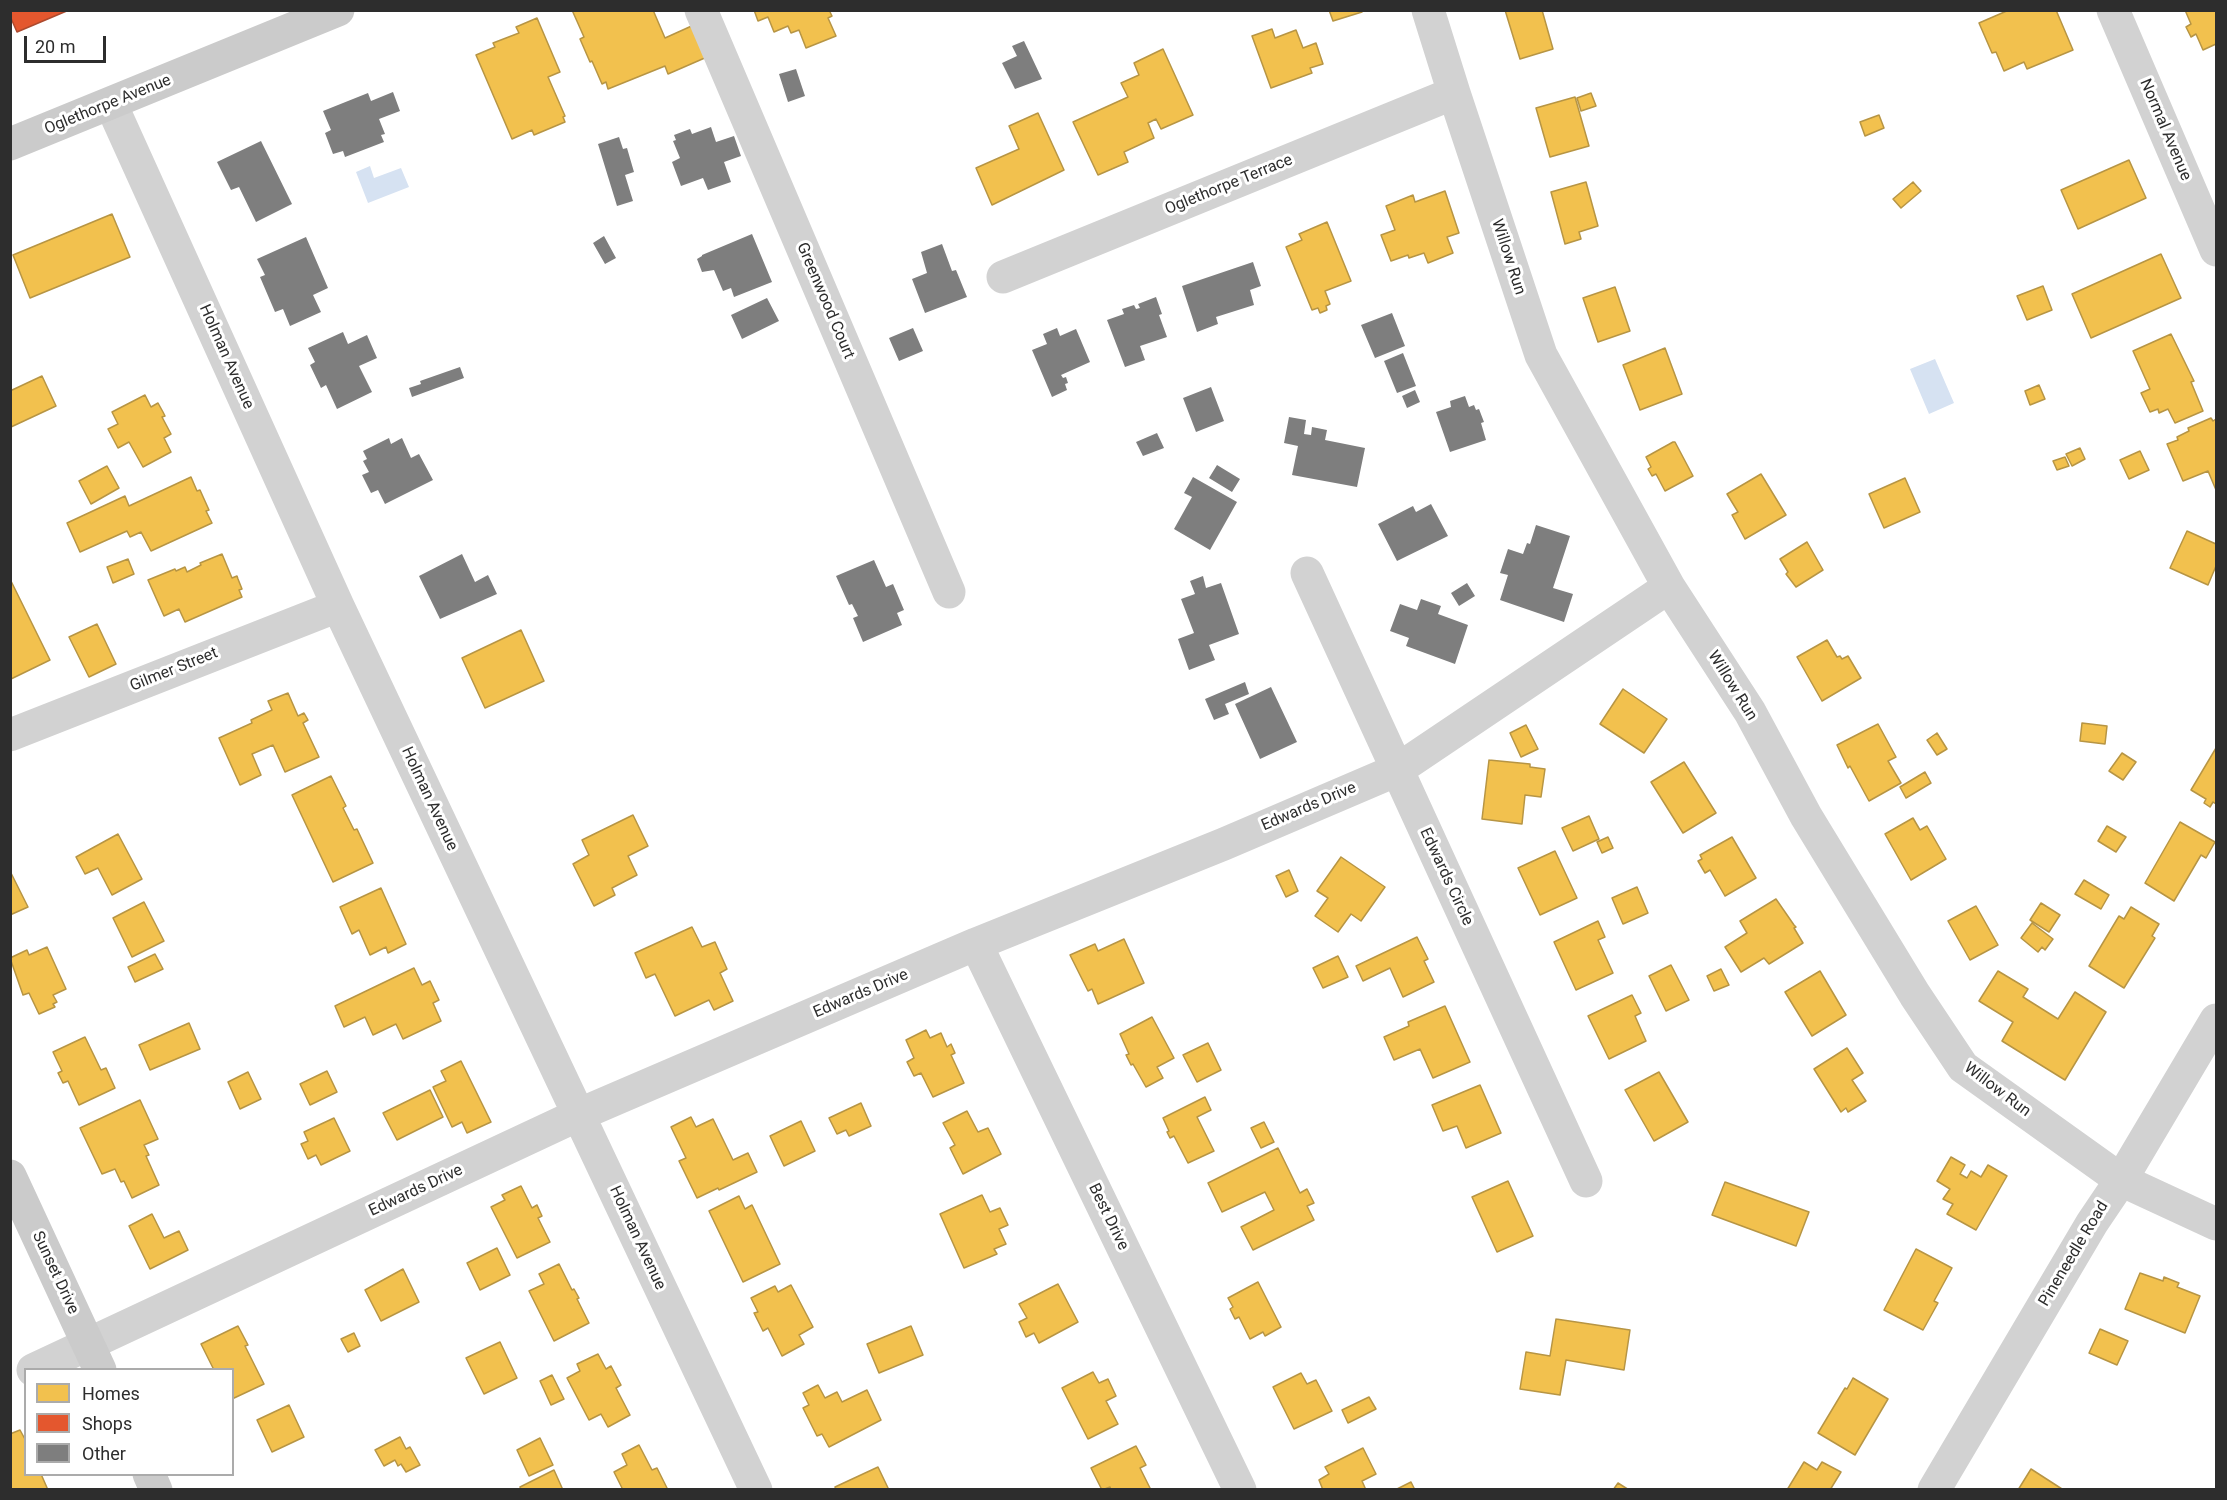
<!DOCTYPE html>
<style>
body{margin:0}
#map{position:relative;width:2227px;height:1500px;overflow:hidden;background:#fff;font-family:Roboto,sans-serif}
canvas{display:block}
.frame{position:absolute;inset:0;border:12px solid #2d2d2d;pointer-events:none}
.legend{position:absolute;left:24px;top:1368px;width:210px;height:108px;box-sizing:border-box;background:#fff;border:2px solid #ababab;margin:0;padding:8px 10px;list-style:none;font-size:18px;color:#2d2d2d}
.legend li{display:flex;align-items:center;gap:12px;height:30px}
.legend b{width:30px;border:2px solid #ababab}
.scale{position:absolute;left:24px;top:36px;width:82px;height:27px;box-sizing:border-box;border:3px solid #2d2d2d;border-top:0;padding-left:8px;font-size:18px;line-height:21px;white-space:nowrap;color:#2d2d2d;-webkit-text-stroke:4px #fff;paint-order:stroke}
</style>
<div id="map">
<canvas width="2227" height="1500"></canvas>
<div class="frame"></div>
<ul class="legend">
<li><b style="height:16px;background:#f2c14e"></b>Homes</li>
<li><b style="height:16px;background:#e4572e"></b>Shops</li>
<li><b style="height:16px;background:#7e7e7e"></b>Other</li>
</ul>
<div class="scale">20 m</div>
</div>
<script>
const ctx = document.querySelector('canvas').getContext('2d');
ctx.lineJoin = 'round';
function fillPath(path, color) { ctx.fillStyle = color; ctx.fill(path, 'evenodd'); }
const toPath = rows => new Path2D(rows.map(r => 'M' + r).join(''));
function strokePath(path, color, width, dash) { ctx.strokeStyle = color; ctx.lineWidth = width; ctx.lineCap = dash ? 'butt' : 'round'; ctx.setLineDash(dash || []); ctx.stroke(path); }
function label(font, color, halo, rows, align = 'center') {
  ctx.font = font + ' Roboto,sans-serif'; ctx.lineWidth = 6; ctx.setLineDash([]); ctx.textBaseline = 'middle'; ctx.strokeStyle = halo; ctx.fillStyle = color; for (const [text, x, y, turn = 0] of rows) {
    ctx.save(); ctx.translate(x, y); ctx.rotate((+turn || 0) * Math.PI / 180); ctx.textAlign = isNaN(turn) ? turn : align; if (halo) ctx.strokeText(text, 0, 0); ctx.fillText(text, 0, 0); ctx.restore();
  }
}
fillPath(toPath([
 [370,166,374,178,401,168,409,187,368,203,356,172],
 [1935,359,1954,403,1929,414,1910,369]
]), '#d6e2f2');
const homes = toPath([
 [572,10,653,10,665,38,696,24,707,57,668,74,665,66,608,89,606,82,602,84,592,61,590,62,580,39,584,37,572,10],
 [754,10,829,10,832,16,828,18,836,36,806,48,799,30,791,33,788,26,774,32,768,17,758,21,754,10],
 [1329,10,1361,10,1362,12,1333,21,1329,10],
 [1505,10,1542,10,1553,49,1520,59,1505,10],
 [2009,10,2056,10,2073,50,2027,69,2024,62,2004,71,1996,52,1992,53,1979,23,2009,10],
 [2185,10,2216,10,2216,44,2203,50,2196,34,2191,37,2186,27,2191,24,2185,10],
 [537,18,560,72,548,77,565,116,563,117,565,122,534,135,532,130,512,139,476,55,495,47,493,43,519,33,516,27,537,18],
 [1272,29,1275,38,1296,30,1303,48,1316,43,1323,64,1310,68,1312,73,1271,88,1252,36,1272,29],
 [1163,49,1193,115,1161,129,1156,119,1148,123,1154,138,1124,152,1128,162,1098,175,1073,122,1128,97,1121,83,1139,75,1134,63,1163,49],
 [1591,93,1596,106,1581,111,1577,98,1591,93],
 [1575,97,1589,146,1550,157,1536,108,1575,97],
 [1038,113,1064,170,992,205,976,168,1019,149,1009,126,1038,113],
 [1879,115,1884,128,1865,136,1860,122,1879,115],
 [2129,160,2146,198,2078,229,2061,190,2129,160],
 [1586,182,1598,226,1579,232,1581,239,1565,244,1551,192,1586,182],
 [1913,182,1921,191,1901,208,1893,199,1913,182],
 [1445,191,1459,233,1447,237,1453,253,1428,263,1424,253,1409,258,1408,255,1391,261,1381,235,1395,230,1386,206,1413,195,1415,202,1445,191],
 [112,214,130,257,30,298,13,255,112,214],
 [1327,222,1351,281,1325,291,1330,304,1326,306,1327,310,1320,313,1318,308,1312,310,1286,247,1302,240,1299,234,1327,222],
 [2161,254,2181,298,2091,338,2072,294,2161,254],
 [2043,286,2052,310,2027,320,2017,296,2043,286],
 [1615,287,1630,331,1598,342,1583,298,1615,287],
 [2171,334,2194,381,2191,382,2203,411,2175,423,2168,409,2159,413,2158,409,2150,412,2141,393,2150,389,2133,351,2171,334],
 [1665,348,1682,394,1640,410,1623,365,1665,348],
 [42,376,56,406,11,427,10,391,42,376],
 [2039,385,2045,399,2030,405,2025,391,2039,385],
 [145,395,151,407,158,403,163,412,165,416,162,417,171,434,164,438,171,452,143,467,129,442,118,448,108,429,118,424,112,412,145,395],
 [2211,418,2213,421,2216,419,2216,490,2208,471,2183,481,2167,444,2178,440,2177,437,2189,431,2188,428,2211,418],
 [1673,442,1675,442,1693,476,1665,491,1656,474,1652,476,1648,469,1651,467,1646,457,1673,442],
 [2080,448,2085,459,2072,466,2066,454,2080,448],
 [2140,451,2149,470,2129,479,2120,460,2140,451],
 [2065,457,2069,466,2057,470,2053,461,2065,457],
 [107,466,119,488,91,504,79,481,107,466],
 [1761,474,1786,515,1745,539,1732,515,1738,512,1727,494,1761,474],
 [191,477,197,491,200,490,209,510,206,511,212,523,151,551,141,532,130,537,127,531,80,552,67,523,125,496,129,506,191,477],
 [1905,478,1920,512,1884,528,1869,494,1905,478],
 [2187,531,2216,544,2216,566,2208,585,2170,568,2187,531],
 [1807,542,1823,570,1796,587,1786,574,1788,572,1780,559,1807,542],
 [222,554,232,578,237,576,238,579,242,589,239,590,242,597,185,622,179,609,164,616,148,580,175,569,176,571,185,567,187,572,201,565,200,563,222,554],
 [128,559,134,574,113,583,107,567,128,559],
 [10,579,50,660,11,679,10,678,10,579],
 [97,624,116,664,89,677,69,637,97,624],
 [521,630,544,681,485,708,462,658,521,630],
 [1827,640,1837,657,1840,656,1842,659,1848,656,1861,678,1822,701,1797,657,1827,640],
 [1623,689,1667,719,1644,753,1600,724,1623,689],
 [288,693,298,716,304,713,308,720,303,723,319,757,285,772,273,745,252,754,261,775,240,785,219,738,252,723,251,720,272,710,268,701,288,693],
 [2082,723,2107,726,2105,744,2080,741,2082,723],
 [1878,724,1896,757,1888,761,1901,783,1869,801,1850,766,1848,768,1837,745,1878,724],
 [1526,725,1538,749,1521,757,1510,733,1526,725],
 [1937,733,1947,749,1937,755,1927,740,1937,733],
 [2216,748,2216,804,2213,802,2210,807,2204,803,2206,799,2191,790,2216,748],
 [2122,753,2136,762,2123,780,2109,771,2122,753],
 [1489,760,1530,764,1530,767,1545,769,1541,797,1525,795,1522,824,1482,819,1489,760],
 [1684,762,1716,813,1683,833,1651,782,1684,762],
 [1925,772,1931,783,1906,798,1900,787,1925,772],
 [331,776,346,806,343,808,354,830,357,829,373,863,333,882,292,795,331,776],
 [633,815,648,846,628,856,637,875,612,888,615,895,594,906,573,864,589,855,582,840,633,815],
 [1589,816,1599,839,1573,851,1562,828,1589,816],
 [1913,818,1920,830,1927,826,1946,859,1911,880,1885,834,1913,818],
 [2180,822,2215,842,2206,858,2201,855,2174,901,2145,883,2180,822],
 [2107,826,2126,837,2116,852,2098,841,2107,826],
 [118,834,142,879,112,895,98,868,85,874,76,857,118,834],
 [1608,837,1613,848,1602,853,1597,842,1608,837],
 [1732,837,1756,878,1725,896,1710,870,1705,873,1698,861,1702,859,1700,855,1732,837],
 [1555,851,1577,898,1540,915,1518,868,1555,851],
 [1341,857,1385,887,1361,921,1351,914,1338,932,1315,916,1328,898,1317,891,1341,857],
 [1289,870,1298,891,1286,897,1276,876,1289,870],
 [10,871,28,907,10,915,10,871],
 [2084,880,2109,895,2101,909,2075,894,2084,880],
 [1637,887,1648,913,1623,924,1612,898,1637,887],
 [381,888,406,944,388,953,386,947,370,955,359,930,352,934,340,907,381,888],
 [1776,899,1794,925,1796,927,1794,928,1803,943,1769,964,1764,958,1741,972,1725,947,1747,933,1740,921,1776,899],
 [144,902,164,941,132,957,113,918,144,902],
 [2041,903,2060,915,2049,932,2030,920,2041,903],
 [1976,906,1998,945,1970,960,1948,921,1976,906],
 [2131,907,2159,924,2152,936,2155,938,2124,988,2089,966,2119,916,2124,919,2131,907],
 [1598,921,1605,937,1598,940,1613,973,1576,990,1554,942,1598,921],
 [2032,923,2053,939,2045,950,2042,947,2038,952,2021,938,2032,923],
 [692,927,702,947,715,942,727,969,720,973,733,1001,714,1010,709,1000,675,1016,655,974,646,978,635,953,692,927],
 [1417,937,1428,959,1424,961,1434,982,1403,997,1390,968,1363,981,1356,966,1417,937],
 [1124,939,1144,983,1098,1004,1092,989,1088,991,1070,955,1095,944,1098,951,1124,939],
 [47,947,66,989,53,995,57,1002,53,1004,55,1007,39,1014,29,993,23,995,10,958,27,950,29,955,47,947],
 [155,954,163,969,135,982,128,967,155,954],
 [1338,956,1348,977,1323,988,1313,968,1338,956],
 [1671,965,1689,1000,1666,1011,1649,976,1671,965],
 [414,968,422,985,430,981,439,1000,433,1003,441,1021,403,1039,396,1024,373,1035,365,1017,344,1027,335,1006,414,968],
 [1721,969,1729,985,1714,991,1707,976,1721,969],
 [1820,971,1846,1015,1812,1036,1785,992,1820,971],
 [1998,971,2028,989,2023,997,2058,1019,2075,992,2106,1012,2065,1080,2002,1041,2013,1022,1979,1001,1998,971],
 [1632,995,1641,1013,1635,1016,1646,1041,1609,1059,1588,1016,1632,995],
 [1445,1006,1470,1062,1433,1078,1420,1049,1394,1060,1384,1037,1409,1026,1408,1022,1445,1006],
 [1152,1017,1174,1058,1157,1067,1163,1078,1146,1087,1133,1064,1131,1065,1126,1055,1129,1054,1120,1034,1152,1017],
 [189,1023,200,1049,150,1070,139,1045,189,1023],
 [926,1030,930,1038,941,1033,947,1047,951,1044,955,1053,951,1055,964,1083,933,1097,921,1073,914,1076,907,1062,914,1058,906,1040,926,1030],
 [85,1037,101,1070,106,1068,115,1088,79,1105,68,1081,63,1083,58,1073,62,1071,53,1052,85,1037],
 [1208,1043,1221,1070,1197,1082,1183,1055,1208,1043],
 [1847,1048,1863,1073,1852,1080,1866,1101,1848,1112,1846,1108,1841,1112,1814,1069,1847,1048],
 [461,1061,491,1122,467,1133,462,1122,452,1127,433,1087,446,1081,441,1071,461,1061],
 [327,1071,337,1092,310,1105,300,1084,327,1071],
 [248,1072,261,1099,240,1109,228,1082,248,1072],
 [1659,1072,1688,1122,1654,1141,1625,1090,1659,1072],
 [1480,1085,1501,1133,1466,1148,1457,1126,1443,1131,1432,1105,1480,1085],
 [430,1090,443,1117,397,1140,383,1113,430,1090],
 [1205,1097,1211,1110,1197,1117,1214,1151,1188,1163,1174,1136,1170,1138,1167,1132,1169,1131,1163,1118,1205,1097],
 [140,1100,158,1139,144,1145,149,1155,146,1156,159,1185,132,1198,124,1181,121,1182,115,1169,102,1174,80,1128,140,1100],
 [861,1103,871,1126,849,1136,846,1130,837,1134,829,1118,861,1103],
 [967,1111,978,1132,988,1128,1001,1154,963,1174,950,1148,955,1145,943,1123,967,1111],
 [691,1117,696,1127,713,1119,733,1160,748,1153,757,1172,719,1190,718,1188,697,1198,679,1161,686,1158,671,1127,691,1117],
 [334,1118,350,1151,321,1165,316,1155,308,1159,301,1144,308,1141,304,1132,334,1118],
 [801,1121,815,1151,784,1166,770,1136,801,1121],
 [1264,1122,1274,1142,1261,1148,1251,1128,1264,1122],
 [1278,1148,1300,1193,1307,1189,1314,1203,1307,1206,1314,1220,1253,1250,1241,1227,1274,1210,1265,1192,1222,1212,1208,1183,1278,1148],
 [1951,1157,1965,1165,1960,1174,1967,1178,1971,1171,1981,1177,1988,1165,2007,1176,1976,1230,1947,1214,1953,1204,1943,1199,1950,1189,1937,1181,1951,1157],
 [1508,1181,1533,1236,1497,1252,1472,1197,1508,1181],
 [1725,1182,1809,1212,1796,1246,1712,1215,1725,1182],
 [521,1186,532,1208,537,1205,542,1216,538,1218,550,1242,517,1258,491,1207,505,1200,502,1195,521,1186],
 [982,1195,990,1212,1000,1208,1008,1225,999,1229,1006,1244,994,1249,997,1254,964,1268,940,1214,982,1195],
 [739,1196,745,1209,752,1205,780,1264,743,1282,709,1211,739,1196],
 [152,1214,164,1238,179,1231,188,1250,150,1269,129,1226,152,1214],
 [497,1248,510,1275,480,1290,467,1263,497,1248],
 [1916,1249,1952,1268,1934,1301,1938,1303,1923,1330,1884,1310,1916,1249],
 [559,1264,572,1290,574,1289,579,1298,577,1299,589,1323,554,1341,529,1291,544,1284,539,1274,559,1264],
 [403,1269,419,1302,381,1321,365,1290,403,1269],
 [2140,1273,2163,1281,2164,1277,2179,1283,2177,1287,2200,1296,2185,1333,2125,1309,2140,1273],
 [1258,1282,1281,1327,1265,1336,1263,1332,1250,1339,1239,1317,1235,1319,1230,1309,1233,1307,1228,1298,1258,1282],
 [1058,1284,1078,1322,1039,1343,1034,1333,1026,1337,1019,1322,1027,1318,1019,1304,1058,1284],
 [791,1285,813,1327,799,1335,804,1344,782,1356,768,1328,763,1331,754,1313,758,1312,751,1298,775,1286,778,1292,791,1285],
 [1556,1319,1630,1330,1624,1370,1566,1360,1560,1395,1520,1389,1526,1352,1550,1356,1556,1319],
 [238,1326,248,1345,245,1346,264,1384,232,1399,232,1370,214,1370,201,1344,238,1326],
 [911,1326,923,1355,879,1373,867,1344,911,1326],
 [2100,1329,2128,1341,2117,1365,2089,1353,2100,1329],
 [354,1333,360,1346,348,1352,341,1339,354,1333],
 [500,1342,517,1378,484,1394,466,1358,500,1342],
 [598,1354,606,1369,611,1366,621,1385,616,1388,630,1415,608,1427,601,1414,589,1420,567,1378,580,1371,577,1364,598,1354],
 [1093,1372,1099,1383,1108,1379,1116,1396,1106,1401,1118,1424,1088,1439,1062,1388,1093,1372],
 [1301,1373,1307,1384,1316,1380,1332,1411,1294,1429,1273,1387,1301,1373],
 [552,1375,564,1399,551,1405,540,1381,552,1375],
 [1853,1378,1888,1399,1855,1455,1818,1433,1845,1388,1847,1389,1853,1378],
 [818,1385,825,1398,837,1392,842,1402,867,1390,881,1420,829,1447,822,1434,817,1436,803,1408,809,1405,803,1393,818,1385],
 [1369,1397,1376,1409,1348,1423,1342,1410,1369,1397],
 [289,1405,304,1437,272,1452,257,1420,289,1405],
 [20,1430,26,1441,26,1474,41,1474,48,1490,10,1490,10,1434,20,1430],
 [400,1437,406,1449,410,1447,420,1465,406,1472,401,1464,398,1466,395,1460,384,1466,375,1450,400,1437],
 [540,1438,553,1465,529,1476,517,1450,540,1438],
 [639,1445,652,1470,657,1468,668,1490,623,1490,614,1472,627,1465,622,1454,639,1445],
 [1136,1446,1146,1465,1140,1468,1151,1490,1111,1490,1110,1487,1102,1490,1091,1468,1136,1446],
 [1363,1448,1376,1474,1362,1481,1366,1490,1323,1490,1319,1480,1329,1474,1325,1467,1363,1448],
 [1804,1462,1817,1470,1822,1462,1841,1472,1830,1490,1787,1490,1804,1462],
 [878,1467,889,1490,836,1490,835,1487,878,1467],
 [2031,1469,2062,1489,2062,1490,2018,1490,2031,1469],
 [554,1470,563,1490,521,1490,520,1487,554,1470],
 [1411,1482,1415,1490,1395,1490,1411,1482],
 [1618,1483,1629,1490,1613,1490,1618,1483]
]);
fillPath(homes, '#f2c14e');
strokePath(homes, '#b79544', 1.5);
const shops = toPath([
 [10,10,69,10,17,32,10,16,10,10]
]);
fillPath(shops, '#e4572e');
strokePath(shops, '#ad4a2e', 1.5);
fillPath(toPath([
 [1024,41,1042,79,1015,89,1002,63,1017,56,1012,46],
 [796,69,805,96,788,102,779,74],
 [393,92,400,111,379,119,385,134,381,135,384,142,345,157,343,151,333,154,325,133,331,130,323,111,368,93,371,101],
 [711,127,716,142,734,136,741,156,724,162,731,182,708,190,703,178,681,186,672,162,680,158,673,141,676,140,674,135,690,129,692,134],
 [619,137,623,149,627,148,634,172,625,175,633,201,617,206,598,144],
 [261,141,292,204,256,222,239,187,231,190,217,162],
 [752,234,772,282,734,297,731,288,723,291,714,270,702,272,697,259,702,256,702,255],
 [604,236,616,258,605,264,593,243],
 [306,237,328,288,313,295,321,312,290,326,283,309,275,312,260,277,265,275,257,259],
 [942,244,952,271,956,270,967,297,925,313,912,279,927,273,921,252],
 [1253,262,1261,286,1250,290,1254,305,1216,317,1218,324,1197,332,1182,286],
 [1156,297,1162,314,1159,315,1167,337,1140,346,1145,360,1125,367,1107,320,1124,314,1122,309,1134,305,1136,309,1140,308,1138,304],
 [767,298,779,321,742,339,731,315],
 [1392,313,1405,346,1375,358,1361,325],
 [913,328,923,351,899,361,889,338],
 [1057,328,1060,336,1076,329,1090,362,1061,375,1063,378,1066,377,1068,383,1065,384,1067,390,1052,397,1032,350,1047,344,1043,334],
 [343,332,348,344,367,335,377,358,359,366,372,392,337,409,326,385,321,388,310,365,315,362,308,348],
 [1403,353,1416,386,1397,393,1384,361],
 [460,367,464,378,412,397,409,388,421,384,420,381],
 [1211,387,1224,421,1196,432,1183,398],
 [1415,390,1420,402,1407,408,1402,396],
 [1465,396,1469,407,1474,405,1476,410,1479,409,1484,422,1481,423,1486,440,1450,452,1436,412,1451,407,1450,401],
 [1289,417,1306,420,1304,434,1311,435,1312,427,1327,430,1325,440,1365,448,1357,487,1292,475,1298,446,1284,443],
 [1157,433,1164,448,1143,456,1136,442],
 [389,438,391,444,402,438,411,458,419,454,433,480,385,504,378,490,371,493,362,475,369,472,363,461,367,459,363,451],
 [1217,465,1240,479,1232,492,1209,478],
 [1193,477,1237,502,1210,550,1174,529,1192,497,1184,493],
 [1431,504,1448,536,1397,561,1378,524,1413,506,1416,512],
 [1536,525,1570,536,1553,588,1573,594,1564,622,1500,600,1508,575,1500,573,1508,549,1523,554,1527,543,1530,544],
 [462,554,475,582,488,575,497,594,440,619,419,576],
 [874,560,886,587,893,584,904,610,897,613,902,625,863,642,853,618,858,616,852,604,849,605,836,576],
 [1203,576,1206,588,1221,583,1239,634,1209,645,1215,660,1189,670,1178,639,1194,633,1181,599,1195,594,1190,581],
 [1467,583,1475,596,1459,606,1451,593],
 [1421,599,1441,606,1438,614,1468,625,1455,664,1406,646,1409,638,1390,631,1400,604,1417,610],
 [1245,682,1249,694,1225,704,1229,714,1214,720,1205,699],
 [1271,687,1297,742,1260,759,1235,704]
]), '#7e7e7e');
strokePath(toPath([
 [701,10,949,592],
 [1428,10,1454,93,1541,355,1669,587,1750,712,1806,816,1915,995,1963,1067,2121,1180,2216,1224],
 [2113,10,2216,250],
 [111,104,338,606,756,1490],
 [1003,277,1454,93],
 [1307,573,1586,1181],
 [10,735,338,606],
 [976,944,1240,1490],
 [33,1370,578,1115,976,944,1224,844,1397,770,1669,587],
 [1934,1490,2092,1223,2121,1180,2216,1020]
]), '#d2d2d2', 33);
strokePath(toPath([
 [10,144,338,10],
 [10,1176,100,1370],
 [149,1474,156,1490]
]), '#cbcbcb', 33);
label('16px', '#2d2d2d', '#fff', [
 ["Oglethorpe Avenue",108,105,-22],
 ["Normal Avenue",2165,130,67],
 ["Oglethorpe Terrace",1229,185,-22],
 ["Willow Run",1508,257,72],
 ["Greenwood Court",825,301,67],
 ["Holman Avenue",226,357,66],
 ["Gilmer Street",174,670,-22],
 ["Willow Run",1732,686,58],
 ["Holman Avenue",429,799,65],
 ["Edwards Drive",1309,807,-23],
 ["Edwards Circle",1446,877,65],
 ["Edwards Drive",861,994,-23],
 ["Willow Run",1997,1090,37],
 ["Edwards Drive",416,1191,-25],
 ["Best Drive",1108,1217,64],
 ["Holman Avenue",637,1238,65],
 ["Pineneedle Road",2074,1254,-59],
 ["Sunset Drive",55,1273,65]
]);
</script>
